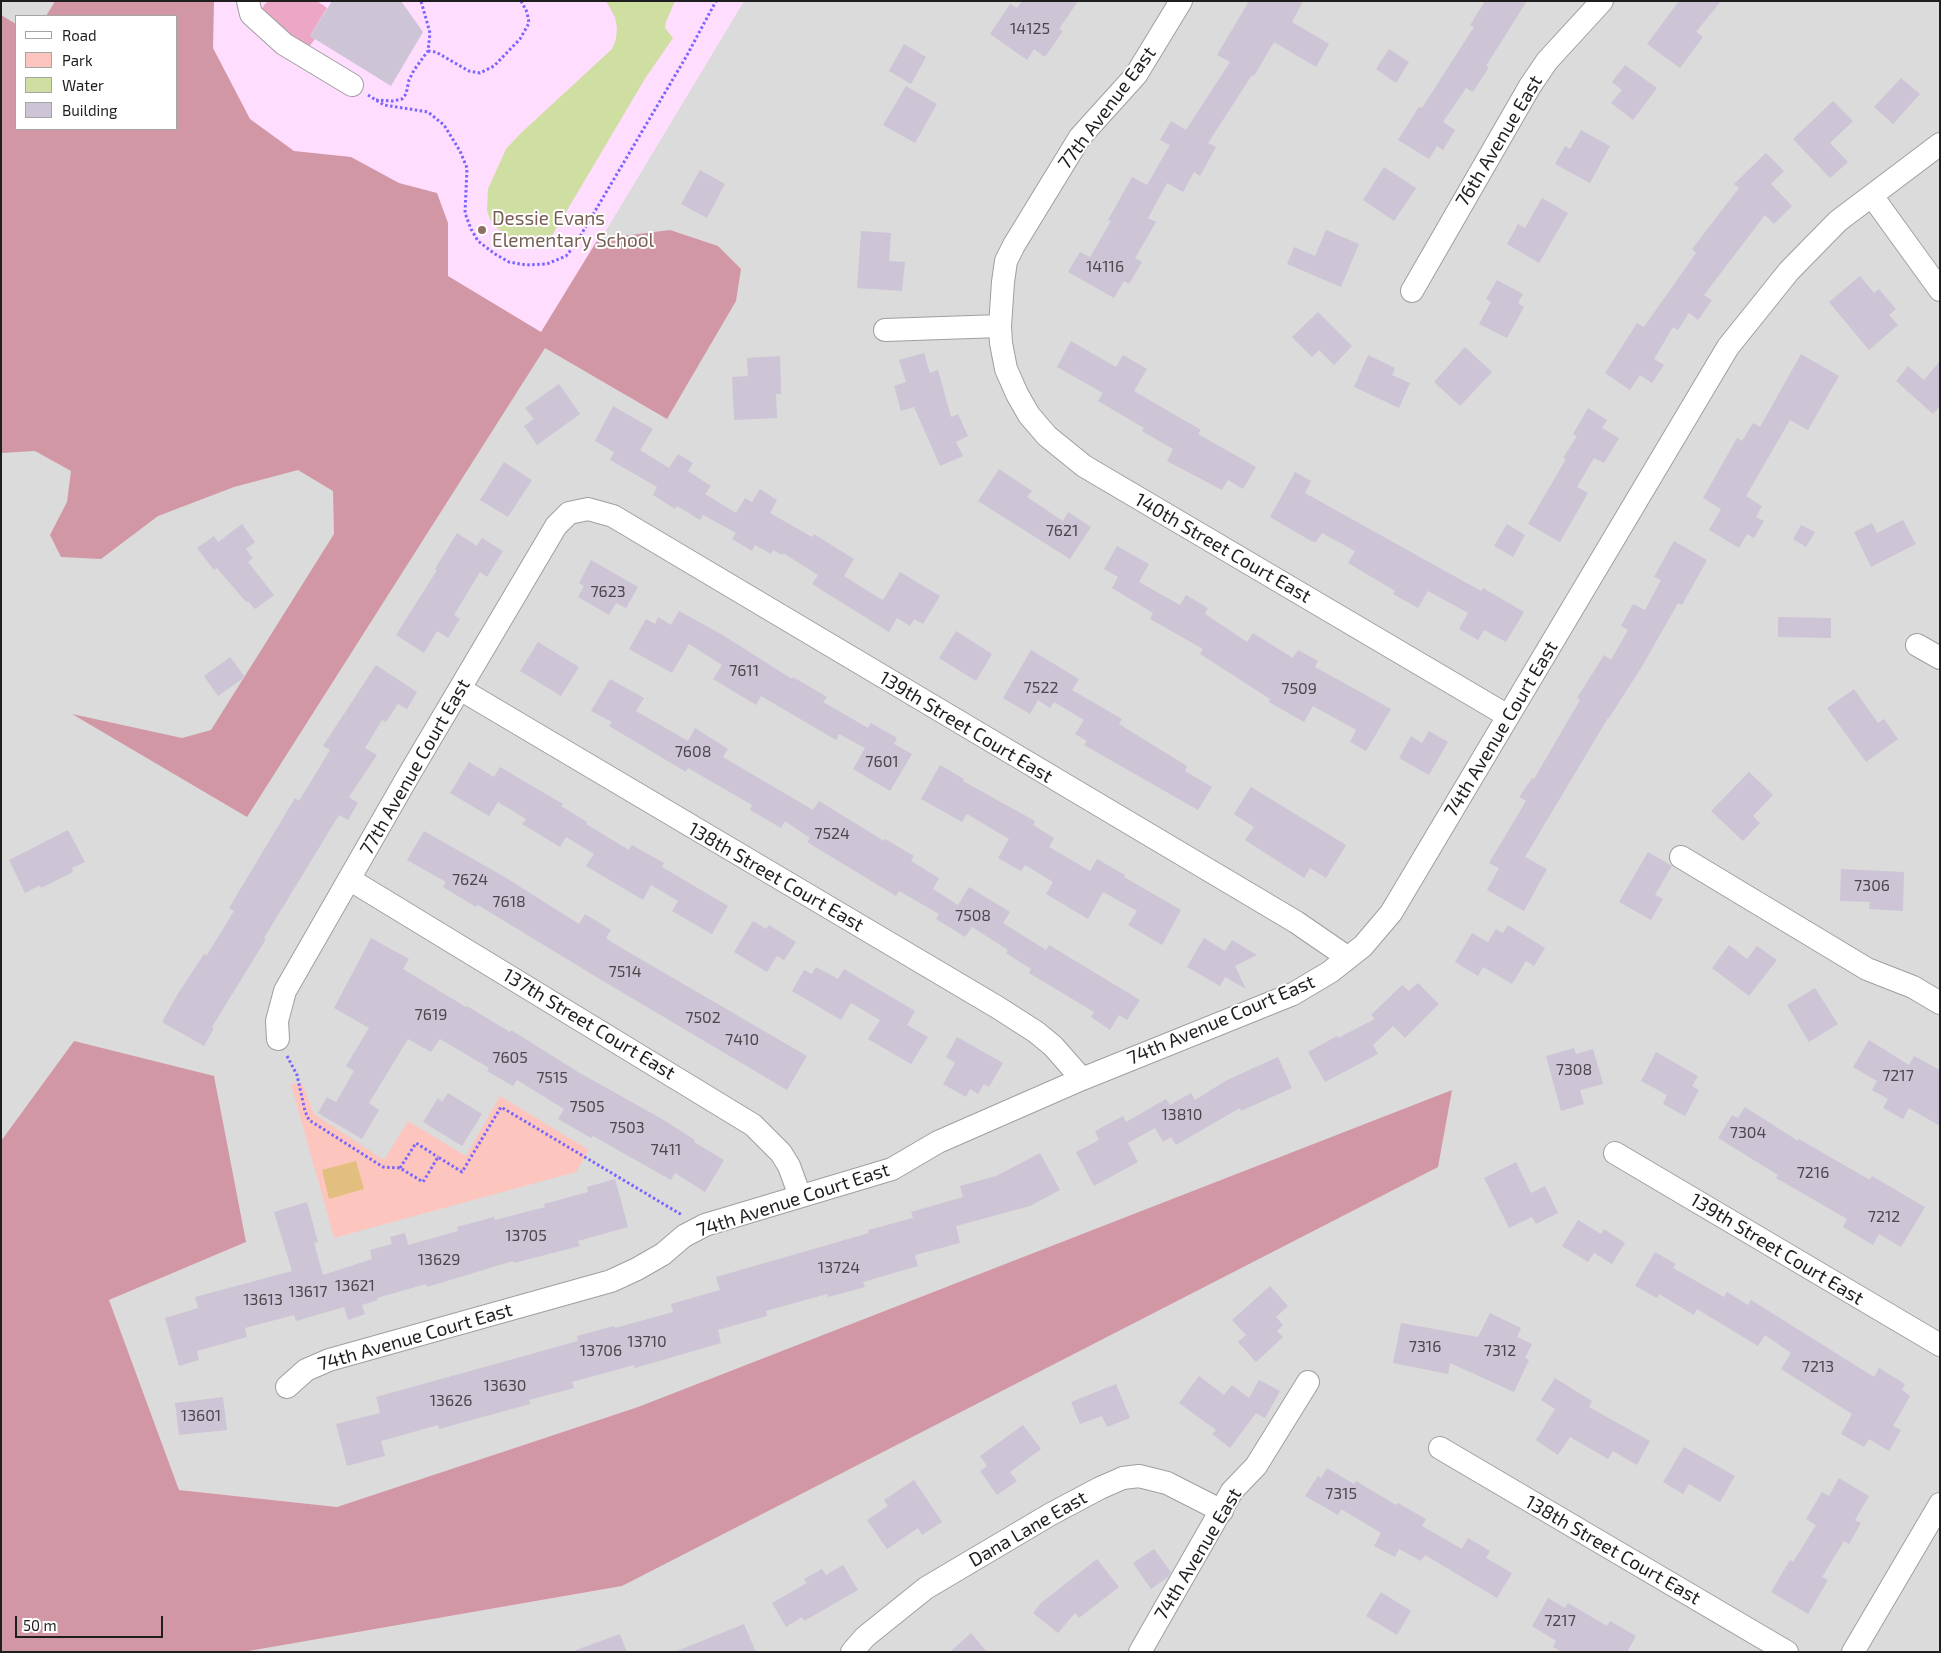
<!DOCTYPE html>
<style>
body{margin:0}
#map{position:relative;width:1941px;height:1653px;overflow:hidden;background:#ece4ef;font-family:"Exo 2",sans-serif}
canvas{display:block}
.frame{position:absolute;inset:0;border:2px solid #1e1e1e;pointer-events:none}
.legend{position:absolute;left:15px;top:15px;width:162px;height:115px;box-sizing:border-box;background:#fff;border:1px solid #a5a5a5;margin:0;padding:6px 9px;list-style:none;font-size:15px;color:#1e1e1e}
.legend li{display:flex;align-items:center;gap:10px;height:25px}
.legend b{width:25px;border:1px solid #a5a5a5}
.scale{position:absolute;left:15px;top:1616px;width:148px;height:22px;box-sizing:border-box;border:2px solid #1e1e1e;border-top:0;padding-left:6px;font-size:15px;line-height:18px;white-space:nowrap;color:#1e1e1e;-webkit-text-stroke:4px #fff;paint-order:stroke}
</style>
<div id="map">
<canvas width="1941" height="1653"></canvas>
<div class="frame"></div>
<ul class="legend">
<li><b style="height:6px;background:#fff"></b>Road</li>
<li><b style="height:14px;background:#fcc6bf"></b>Park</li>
<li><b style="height:14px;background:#cfdfa2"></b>Water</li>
<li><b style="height:14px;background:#cdc4d6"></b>Building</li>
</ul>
<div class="scale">50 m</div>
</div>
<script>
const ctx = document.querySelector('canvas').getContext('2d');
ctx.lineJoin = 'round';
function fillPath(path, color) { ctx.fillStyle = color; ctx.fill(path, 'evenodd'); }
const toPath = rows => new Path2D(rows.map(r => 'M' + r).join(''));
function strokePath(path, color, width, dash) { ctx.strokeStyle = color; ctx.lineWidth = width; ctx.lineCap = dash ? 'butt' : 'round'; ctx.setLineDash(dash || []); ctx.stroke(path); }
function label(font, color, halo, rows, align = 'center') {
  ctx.font = font + ' "Exo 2",sans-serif'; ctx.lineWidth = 4; ctx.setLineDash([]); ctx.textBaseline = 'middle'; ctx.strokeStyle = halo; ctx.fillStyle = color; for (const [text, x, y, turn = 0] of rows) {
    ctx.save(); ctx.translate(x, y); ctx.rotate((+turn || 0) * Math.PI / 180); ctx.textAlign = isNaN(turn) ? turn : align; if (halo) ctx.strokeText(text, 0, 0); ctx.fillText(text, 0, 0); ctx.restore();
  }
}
fillPath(toPath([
 [1,1,55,1,46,16,16,16,16,129,176,129,540,340,744,1,1940,1,1940,1652,243,1652,622,1586,1452,1090,638,1407,337,1507,179,1490,109,1300,246,1242,74,1041,1,1141]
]), '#dbdbdc');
fillPath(toPath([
 [55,1,744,1,540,340,176,121,176,16,46,16]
]), '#ffddfe');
fillPath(toPath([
 [269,1,317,1,327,8,310,36,315,39,308,48,292,39,261,10,265,4]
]), '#eca7c6');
fillPath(toPath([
 [55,1,214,1,213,48,250,119,294,151,351,157,399,183,437,193,448,223,448,276,541,332,598,239,670,230,718,246,741,269,736,301,667,419,545,348,247,817,72,714,182,738,211,730,334,534,333,491,298,470,234,487,158,516,101,559,61,557,50,535,67,502,71,471,35,451,1,453,1,15,16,24,16,129,176,129,176,16,46,16],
 [74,1041,214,1076,246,1242,109,1300,179,1490,337,1507,638,1407,1452,1090,1438,1167,622,1586,243,1652,1,1652,1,1141]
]), '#d197a5');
fillPath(toPath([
 [302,1083,314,1114,384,1160,408,1121,466,1156,500,1096,589,1150,576,1172,334,1238,291,1084]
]), '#fcc6bf');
fillPath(toPath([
 [356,1161,364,1189,329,1199,322,1170]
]), '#e2bf7e');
fillPath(toPath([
 [606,1,675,1,666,22,665,28,673,38,646,77,550,239,537,245,523,245,507,236,492,224,487,211,488,189,506,149,520,134,612,49,616,39,617,28,615,17]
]), '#cfdfa2');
fillPath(toPath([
 [332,1,401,1,423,32,391,86,310,36],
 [1022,1,1078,1,1059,29,1063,31,1045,57,1034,49,1027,60,990,34,1010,4,1017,8],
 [1249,1,1303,1,1292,22,1329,44,1316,67,1274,42,1254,76,1252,75,1208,143,1216,147,1200,176,1194,172,1183,192,1167,183,1148,218,1156,222,1135,258,1142,262,1129,284,1124,281,1114,298,1068,272,1080,252,1090,257,1111,221,1108,220,1132,177,1147,185,1170,145,1160,140,1171,121,1186,130,1230,62,1217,55],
 [1485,1,1527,1,1486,66,1489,67,1473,92,1466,88,1443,122,1455,130,1443,150,1437,146,1429,159,1398,140,1419,107,1422,108,1474,27,1470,25],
 [1679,1,1721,1,1696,32,1703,37,1680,68,1647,44],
 [904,44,926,57,911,84,889,71],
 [1389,49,1409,62,1396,83,1376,69],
 [1625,65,1657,88,1633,120,1611,103,1622,90,1612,82],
 [1901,78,1920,94,1893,124,1874,107],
 [906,86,937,104,915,143,883,125],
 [1833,101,1853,121,1830,143,1848,162,1830,178,1793,139],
 [1581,130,1610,146,1590,183,1555,164,1565,146,1570,149],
 [1766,153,1784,171,1771,184,1792,206,1774,224,1765,215,1704,295,1712,300,1698,320,1689,313,1678,330,1673,327,1654,359,1664,365,1652,383,1640,375,1630,390,1605,373,1637,323,1644,327,1696,253,1692,249,1739,188,1734,184],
 [1384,167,1416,188,1394,221,1363,200],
 [700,170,725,184,707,218,681,204],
 [1542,198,1568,213,1539,263,1507,244,1518,224,1525,228],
 [1326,230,1359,244,1341,287,1287,264,1294,247,1315,256],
 [861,231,891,233,889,261,905,262,902,291,857,288],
 [1860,276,1874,293,1879,289,1896,309,1889,315,1898,325,1869,350,1829,302],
 [1497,280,1523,294,1518,303,1524,307,1507,338,1479,324,1491,302,1486,299],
 [1318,312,1352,346,1334,365,1319,350,1312,357,1292,337],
 [1071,341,1116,367,1123,355,1147,369,1134,391,1201,430,1198,434,1256,467,1243,489,1228,480,1222,490,1167,461,1173,449,1142,431,1144,428,1098,401,1103,393,1057,367],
 [1465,347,1492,372,1460,406,1434,382],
 [924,353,930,373,938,370,951,417,958,414,968,436,956,442,963,456,940,466,914,407,901,411,894,386,906,382,899,360],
 [1801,354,1839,376,1808,430,1790,420,1746,496,1762,506,1756,517,1764,521,1754,538,1747,534,1739,548,1709,530,1721,509,1703,498,1737,438,1742,441,1753,423,1760,427],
 [1368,355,1395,368,1392,375,1410,383,1399,408,1354,387],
 [780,356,781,394,776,394,777,418,734,420,732,377,748,376,747,358],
 [1940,361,1940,406,1933,414,1896,381,1908,366,1924,380],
 [559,384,580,414,537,445,524,426,534,419,525,408],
 [613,406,653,429,640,450,669,468,678,454,693,463,688,471,711,486,705,494,736,513,745,498,752,502,760,489,777,500,770,513,812,537,814,534,854,559,844,576,876,596,883,600,900,572,940,596,923,624,914,619,910,626,897,618,889,632,812,584,818,575,783,553,782,555,773,550,771,554,755,545,752,551,732,539,736,533,703,515,700,520,677,506,675,509,653,495,657,487,610,460,614,452,595,441],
 [1588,408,1607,420,1602,428,1619,438,1604,463,1594,458,1577,487,1588,493,1560,542,1528,524,1566,459,1563,458,1577,436,1573,434],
 [504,462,532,480,508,517,480,500],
 [999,469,1032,491,1027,497,1063,521,1068,512,1091,527,1070,559,978,501],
 [1295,472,1311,481,1305,493,1481,591,1483,588,1524,612,1506,642,1484,630,1478,640,1459,629,1468,613,1428,591,1418,608,1393,594,1395,591,1348,563,1355,551,1322,533,1316,542,1311,541,1270,517],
 [1903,520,1916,544,1871,567,1854,532,1872,523,1877,533],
 [242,524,255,542,246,549,253,558,248,562,274,595,255,609,248,601,246,602,217,568,214,570,197,548,214,536,218,542],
 [1507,524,1525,535,1513,557,1494,546],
 [1801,525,1815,532,1806,547,1793,539],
 [457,533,477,546,482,538,503,551,487,577,480,572,454,615,460,619,448,638,437,631,424,653,396,635,437,570,435,569],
 [1674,541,1707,560,1682,605,1678,603,1644,663,1609,718,1608,718,1525,857,1547,869,1524,911,1487,890,1499,868,1489,863,1526,801,1519,797,1532,778,1534,779,1580,700,1577,698,1604,655,1611,660,1628,630,1621,626,1633,604,1645,610,1661,580,1654,577],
 [1117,546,1149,564,1139,582,1180,605,1186,595,1208,608,1205,614,1247,642,1253,633,1293,658,1298,650,1318,661,1315,667,1391,709,1366,751,1350,742,1356,730,1313,706,1304,722,1269,702,1270,699,1200,654,1203,649,1150,619,1153,613,1112,588,1118,577,1104,569],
 [591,560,638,587,626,608,616,603,609,615,578,597,584,586,579,583],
 [679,611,721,634,792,679,793,677,827,697,823,702,868,728,871,723,897,738,894,744,912,754,890,791,853,769,865,748,839,734,836,740,761,696,756,705,713,679,722,665,689,644,672,673,629,649,646,619,655,624,658,617,671,625],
 [1778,617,1831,618,1831,638,1778,637],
 [956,631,992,654,976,681,939,658],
 [538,642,579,667,561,696,520,671],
 [1031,650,1079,679,1072,690,1122,719,1119,724,1187,766,1185,771,1212,787,1198,810,1084,745,1087,741,1075,734,1084,720,1054,702,1050,708,1038,700,1030,714,1003,698],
 [230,657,245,677,218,696,204,676],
 [376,665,417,692,407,709,398,704,386,722,382,720,365,748,377,755,349,797,358,803,348,820,339,815,264,938,266,939,212,1027,214,1028,204,1046,162,1022,179,992,204,954,207,955,234,911,229,908,295,798,299,801,330,750,323,746],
 [610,679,644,698,636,711,688,741,695,728,728,749,723,757,813,810,819,801,884,841,885,839,914,856,911,861,939,878,933,889,958,905,969,887,1010,912,1003,923,1046,950,1049,945,1140,1000,1127,1020,1119,1015,1110,1030,1091,1017,1094,1012,1029,973,1031,969,1006,953,1008,950,972,927,965,937,936,919,939,914,899,891,896,896,807,842,810,838,785,821,781,828,750,810,752,805,688,768,686,772,609,726,612,722,591,711],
 [1854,689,1878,723,1884,719,1898,739,1866,762,1827,708],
 [1429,731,1448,742,1429,775,1399,758,1411,736,1422,743],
 [469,762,494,777,500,767,563,804,561,806,587,822,586,824,629,850,632,845,664,863,662,867,728,906,712,934,672,911,678,901,651,885,643,900,586,866,594,854,566,837,560,847,522,824,526,819,498,802,489,816,450,793],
 [940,765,964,779,963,781,1035,821,1033,825,1054,838,1049,847,1090,871,1097,859,1125,875,1124,877,1181,910,1162,945,1128,925,1137,911,1103,892,1088,919,1046,894,1053,882,1025,865,1021,871,998,858,1009,839,967,814,962,822,921,799],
 [1749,772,1773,795,1753,816,1760,823,1743,841,1711,811],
 [1251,787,1346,845,1326,878,1310,868,1304,878,1245,840,1254,827,1234,814],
 [68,830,85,862,72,868,73,872,41,888,40,885,25,893,9,860],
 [424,831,503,876,579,924,585,914,611,930,606,938,613,943,807,1056,787,1090,598,978,478,905,476,907,443,887,446,882,407,860],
 [1648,852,1672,866,1655,895,1663,899,1651,920,1619,902],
 [1841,869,1904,872,1903,911,1869,909,1870,902,1840,901],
 [753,921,766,929,769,925,796,942,784,960,777,956,767,972,734,952],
 [1508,925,1545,948,1534,966,1526,961,1512,984,1483,967,1478,976,1455,962,1472,933,1488,942,1496,929,1503,933],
 [371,938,409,959,403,969,466,1007,467,1006,510,1032,511,1030,578,1072,662,1119,695,1140,694,1142,724,1160,705,1192,675,1173,671,1180,593,1136,591,1138,558,1119,564,1109,517,1080,513,1086,487,1071,489,1068,440,1039,431,1052,408,1039,369,1103,379,1110,362,1139,318,1113,327,1097,336,1102,354,1071,346,1066,369,1028,334,1008],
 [1204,938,1225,951,1232,940,1257,955,1235,966,1246,989,1225,977,1220,986,1187,967],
 [1729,945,1747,959,1757,946,1777,960,1749,996,1712,968],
 [816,967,838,979,844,969,915,1011,907,1025,928,1037,911,1064,868,1039,880,1020,851,1003,841,1020,792,991,804,970,812,974],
 [1418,983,1439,1004,1405,1038,1393,1026,1373,1045,1378,1054,1325,1082,1308,1052,1337,1036,1338,1038,1375,1019,1371,1015,1402,985,1409,991],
 [1815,988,1838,1024,1809,1042,1787,1005],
 [957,1037,1003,1063,989,1087,984,1084,978,1094,970,1089,966,1097,943,1084,955,1063,946,1057],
 [1869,1040,1909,1065,1914,1056,1940,1070,1940,1126,1909,1108,1903,1119,1883,1108,1888,1099,1872,1090,1877,1081,1853,1067],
 [1574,1048,1576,1054,1593,1049,1603,1084,1580,1090,1584,1104,1561,1111,1546,1056],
 [1656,1052,1698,1076,1692,1086,1699,1090,1685,1116,1663,1104,1667,1095,1641,1081],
 [1278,1057,1292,1088,1241,1111,1240,1108,1176,1145,1171,1137,1163,1142,1155,1128,1128,1143,1138,1162,1094,1186,1076,1152,1099,1140,1095,1131,1123,1116,1126,1122,1166,1099,1170,1105,1191,1093,1195,1100,1227,1080],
 [448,1093,482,1114,462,1146,423,1122,438,1098,442,1102],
 [1745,1107,1798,1141,1799,1139,1870,1180,1872,1176,1925,1207,1901,1247,1879,1234,1873,1245,1843,1227,1847,1219,1776,1178,1778,1175,1718,1138,1732,1115,1738,1118],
 [1040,1153,1060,1190,1030,1206,956,1226,960,1243,915,1255,918,1266,863,1282,865,1287,828,1297,827,1294,766,1311,767,1316,718,1330,721,1343,635,1368,634,1365,572,1382,574,1388,529,1400,530,1404,439,1429,438,1425,381,1441,385,1456,347,1466,336,1424,380,1413,376,1397,578,1341,577,1336,614,1326,615,1328,673,1312,671,1304,720,1290,716,1277,869,1233,868,1230,913,1218,911,1212,963,1197,960,1186,996,1176],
 [1516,1162,1531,1193,1545,1186,1558,1213,1536,1224,1532,1217,1509,1228,1484,1178],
 [615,1179,628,1227,578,1241,580,1246,514,1263,513,1261,427,1287,426,1284,377,1298,378,1300,362,1305,365,1314,348,1320,344,1307,296,1321,294,1315,245,1328,247,1337,197,1351,199,1360,179,1366,165,1318,198,1308,195,1297,292,1271,274,1212,307,1202,318,1242,314,1243,323,1275,372,1259,370,1250,392,1244,390,1237,405,1233,408,1245,458,1231,457,1227,494,1217,495,1220,545,1207,544,1204,588,1192,587,1187],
 [1578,1220,1601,1234,1604,1229,1625,1243,1612,1264,1594,1253,1588,1262,1562,1246],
 [1655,1252,1676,1264,1673,1268,1724,1297,1727,1292,1748,1305,1751,1300,1874,1377,1879,1368,1905,1384,1902,1390,1910,1396,1893,1426,1901,1430,1889,1451,1869,1439,1864,1447,1841,1434,1852,1414,1781,1369,1791,1353,1765,1335,1758,1346,1697,1309,1694,1315,1659,1294,1657,1298,1635,1286],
 [1270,1286,1288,1306,1276,1317,1283,1325,1277,1331,1283,1337,1256,1362,1238,1342,1246,1335,1232,1320],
 [1490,1313,1521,1328,1517,1337,1532,1344,1525,1358,1529,1360,1514,1392,1450,1363,1448,1374,1393,1363,1401,1323,1478,1337],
 [1199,1376,1224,1395,1232,1385,1249,1398,1259,1380,1280,1391,1265,1418,1256,1413,1230,1448,1212,1434,1216,1430,1179,1403],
 [1555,1378,1592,1401,1589,1407,1650,1441,1637,1465,1613,1451,1608,1459,1570,1437,1558,1455,1536,1440,1555,1409,1541,1400],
 [1116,1384,1130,1418,1107,1427,1102,1416,1080,1424,1071,1402],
 [223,1397,227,1430,179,1435,175,1403],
 [1023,1425,1041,1449,1010,1472,1017,1481,997,1495,980,1471,987,1466,980,1456],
 [1684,1447,1735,1476,1720,1502,1689,1484,1683,1494,1663,1482],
 [1327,1468,1354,1484,1356,1481,1396,1505,1398,1503,1426,1519,1422,1526,1462,1549,1468,1538,1490,1551,1486,1558,1512,1573,1497,1598,1425,1555,1421,1561,1399,1549,1395,1557,1374,1546,1381,1533,1341,1509,1338,1515,1305,1496,1318,1476,1321,1478],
 [1839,1478,1869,1496,1855,1520,1861,1523,1849,1544,1844,1541,1822,1577,1828,1580,1808,1614,1771,1592,1790,1560,1793,1562,1816,1525,1806,1519,1822,1492,1829,1496],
 [914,1480,942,1522,922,1535,918,1528,887,1549,867,1520,888,1506,884,1500],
 [1154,1549,1171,1572,1168,1577,1151,1589,1133,1563],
 [1097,1559,1119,1587,1079,1618,1075,1613,1058,1633,1033,1613,1041,1603],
 [843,1565,858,1590,804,1621,802,1617,786,1627,772,1603,807,1583,804,1579,822,1569,826,1575],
 [1381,1592,1411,1611,1397,1635,1366,1616],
 [1548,1598,1565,1608,1568,1603,1607,1626,1610,1621,1636,1636,1627,1652,1562,1652,1553,1647,1556,1641,1532,1626],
 [744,1624,756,1652,677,1652,677,1651],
 [971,1633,987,1652,950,1652],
 [620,1634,627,1652,576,1652,576,1650]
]), '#cdc4d6');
const minor = toPath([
 [248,1,251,14,284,44,352,85],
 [1181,1,1136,75,1080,137,1014,245,1006,261,1003,282,1000,326,1001,343,1006,369,1017,394,1029,415,1047,436,1084,466,1508,716],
 [1872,196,1940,290],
 [1412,291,1530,86,1547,61,1602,1],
 [885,330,1000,326],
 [1917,645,1940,658],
 [460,689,997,1007,1036,1032,1053,1046,1082,1079],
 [1681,857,1867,969,1913,987,1940,1003],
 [349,879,753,1125,781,1153,789,1166,800,1196],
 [278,1039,277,1021,285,991,407,778,556,526,569,513,588,509,613,516,1296,922,1347,957],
 [1615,1153,1940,1345],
 [287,1387,306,1370,329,1360,611,1281,637,1269,663,1254,684,1236,705,1225,892,1169,938,1142,1082,1079,1293,994,1330,972,1363,946,1391,913,1728,347,1789,271,1838,221,1940,144],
 [1440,1448,1787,1652],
 [852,1652,865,1637,926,1588,1051,1514,1100,1488,1123,1478,1139,1476,1167,1483,1222,1511],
 [1140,1652,1232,1491,1256,1466,1308,1382],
 [1853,1652,1940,1504]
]);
strokePath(minor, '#9f9f9f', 24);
strokePath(toPath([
 [428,51,436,52,469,71,480,73,494,66,520,39,529,23,527,12,521,1],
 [368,95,384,105,428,112,444,125,460,151,467,168,465,213,471,229,478,241,495,254,509,262,526,265,547,264,566,256,575,245,686,57,716,1],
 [376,100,393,101,402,99,406,94,409,80,414,70,428,51,430,33,421,1],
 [287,1056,297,1075,305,1111,309,1120,383,1167,400,1168,423,1182,438,1157,462,1172,501,1107,682,1215],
 [400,1168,416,1143,438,1157]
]), '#7b65ff', 3, [2.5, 2.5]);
strokePath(minor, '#fff', 22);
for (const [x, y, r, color] of [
 [482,230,5,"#8d6e63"]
]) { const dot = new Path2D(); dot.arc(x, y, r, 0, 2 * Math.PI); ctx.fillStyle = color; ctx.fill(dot); strokePath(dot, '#fff', 2); }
label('16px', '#4a484c', null, [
 ["14125",1030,29],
 ["14116",1105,267],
 ["7621",1062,531],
 ["7623",608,592],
 ["7611",744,671],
 ["7522",1041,688],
 ["7509",1299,689],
 ["7608",693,752],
 ["7601",882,762],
 ["7524",832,834],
 ["7624",470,880],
 ["7306",1872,886],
 ["7618",509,902],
 ["7508",973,916],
 ["7514",625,972],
 ["7619",431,1015],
 ["7502",703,1018],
 ["7410",742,1040],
 ["7605",510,1058],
 ["7308",1574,1070],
 ["7217",1898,1076],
 ["7515",552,1078],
 ["7505",587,1107],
 ["13810",1182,1115],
 ["7503",627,1128],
 ["7304",1748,1133],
 ["7411",666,1150],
 ["7216",1813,1173],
 ["7212",1884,1217],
 ["13705",526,1236],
 ["13629",439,1260],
 ["13724",839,1268],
 ["13621",355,1286],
 ["13617",308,1292],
 ["13613",263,1300],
 ["13710",647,1342],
 ["7316",1425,1347],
 ["13706",601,1351],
 ["7312",1500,1351],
 ["7213",1818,1367],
 ["13630",505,1386],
 ["13626",451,1401],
 ["13601",201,1416],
 ["7315",1341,1494],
 ["7217",1560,1621]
]);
label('19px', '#1e1e1e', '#fff', [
 ["77th Avenue East",1107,108,-53],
 ["76th Avenue East",1499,141,-59],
 ["140th Street Court East",1223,548,30],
 ["139th Street Court East",966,727,31],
 ["74th Avenue Court East",1501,729,-59],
 ["77th Avenue Court East",415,767,-60],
 ["138th Street Court East",776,877,30],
 ["74th Avenue Court East",1221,1020,-23],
 ["137th Street Court East",589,1024,31],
 ["74th Avenue Court East",793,1200,-18],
 ["139th Street Court East",1777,1249,31],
 ["74th Avenue Court East",415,1337,-16],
 ["Dana Lane East",1028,1529,-30],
 ["138th Street Court East",1613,1550,30],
 ["74th Avenue East",1198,1554,-59]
]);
label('19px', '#785e54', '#fff', [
 ["Dessie Evans",492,219],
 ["Elementary School",492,241]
], 'left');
</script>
